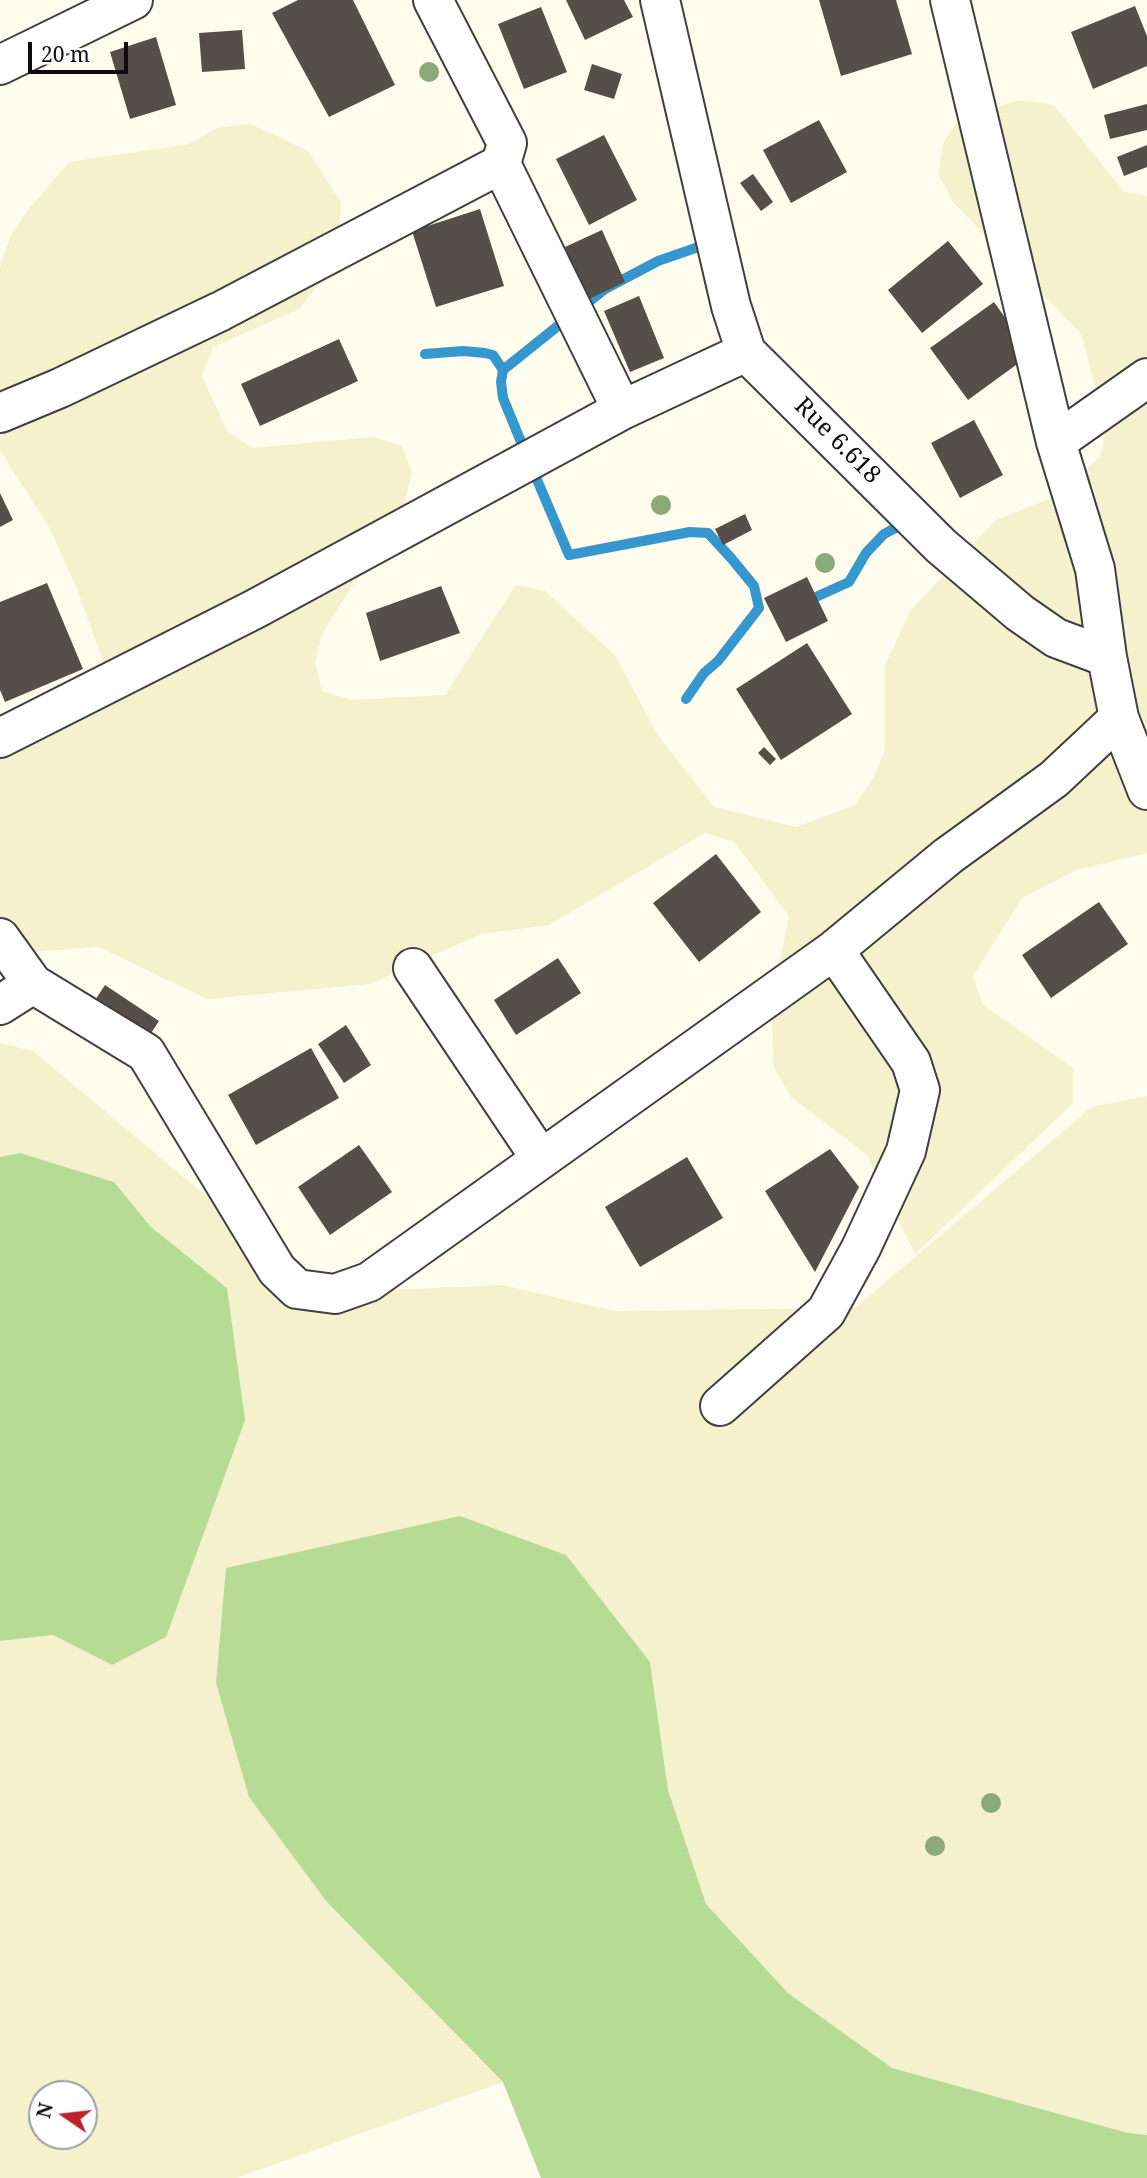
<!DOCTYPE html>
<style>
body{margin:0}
#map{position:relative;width:1147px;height:2178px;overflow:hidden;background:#fffbed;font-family:"Noto Serif",serif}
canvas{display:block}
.north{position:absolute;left:28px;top:2080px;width:70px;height:70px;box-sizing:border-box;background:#fff;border:2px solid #9e9e9e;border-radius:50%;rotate:284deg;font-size:19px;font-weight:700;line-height:28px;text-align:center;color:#0d0d0d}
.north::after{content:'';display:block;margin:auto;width:24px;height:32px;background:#bf232e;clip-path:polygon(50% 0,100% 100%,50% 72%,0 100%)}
.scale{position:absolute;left:28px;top:42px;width:100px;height:32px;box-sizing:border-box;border:4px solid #0d0d0d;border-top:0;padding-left:9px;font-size:21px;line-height:24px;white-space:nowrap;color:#0d0d0d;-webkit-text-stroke:5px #fff;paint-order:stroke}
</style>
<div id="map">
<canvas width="1147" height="2178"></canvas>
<div class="north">N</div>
<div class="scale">20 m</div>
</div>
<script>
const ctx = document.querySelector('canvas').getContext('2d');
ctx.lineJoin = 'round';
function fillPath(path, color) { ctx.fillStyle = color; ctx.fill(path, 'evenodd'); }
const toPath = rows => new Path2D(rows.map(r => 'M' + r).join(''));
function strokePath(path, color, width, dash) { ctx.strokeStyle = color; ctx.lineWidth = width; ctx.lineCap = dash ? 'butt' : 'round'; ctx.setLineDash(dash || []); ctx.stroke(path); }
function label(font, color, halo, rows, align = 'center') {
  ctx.font = font + ' "Noto Serif",serif'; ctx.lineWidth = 7; ctx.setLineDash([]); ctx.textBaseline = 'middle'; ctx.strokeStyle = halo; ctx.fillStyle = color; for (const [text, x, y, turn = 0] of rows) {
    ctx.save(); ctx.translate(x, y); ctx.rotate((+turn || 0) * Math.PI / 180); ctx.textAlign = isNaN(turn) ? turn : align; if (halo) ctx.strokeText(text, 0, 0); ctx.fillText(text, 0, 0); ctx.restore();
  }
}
fillPath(toPath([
 [1021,100,1054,105,1124,192,1147,196,1147,853,1076,870,1022,898,973,976,983,1005,1073,1068,1073,1103,915,1254,866,1154,791,1097,774,1068,771,1005,789,916,734,842,705,833,549,925,481,934,370,984,207,999,99,947,0,954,0,744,109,678,77,589,50,529,0,450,0,267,10,237,28,210,69,162,190,144,216,128,251,124,308,151,341,202,338,260,299,309,213,347,202,376,227,431,252,448,373,437,402,446,412,473,404,505,323,632,315,662,322,691,352,700,445,695,516,585,545,591,615,655,657,734,714,807,796,827,855,805,873,779,885,750,885,666,910,611,996,520,1054,497,1101,456,1106,425,1081,334,953,202,938,173,944,141,962,116],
 [0,1043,33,1051,322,1293,502,1285,615,1311,855,1308,1092,1107,1147,1096,1147,2135,1128,2133,892,2068,788,1993,706,1904,668,1790,650,1662,327,1902,503,2082,237,2178,0,2178,0,1641,53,1635,112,1665,227,1288,151,1227,114,1182,20,1153,0,1157],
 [42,2094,84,2094,84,2136,42,2136]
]), '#f5f1cd');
fillPath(toPath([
 [20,1153,114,1182,151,1227,227,1288,245,1420,166,1637,112,1665,53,1635,0,1641,0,1157],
 [460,1516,566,1555,650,1662,668,1790,706,1904,788,1993,892,2068,1128,2133,1147,2135,1147,2178,541,2178,503,2082,327,1902,249,1797,216,1683,226,1568]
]), '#b6db95');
strokePath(toPath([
 [581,308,605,289,658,261,707,244],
 [425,354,463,351,485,353,493,355,503,370],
 [526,454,503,398,501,382,503,370,569,317],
 [532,468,569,555,690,532,708,533,731,558,754,586,759,608],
 [807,601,849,582,866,553,884,534,907,522],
 [686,699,704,673,718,661,759,608]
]), '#3697cf', 10);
fillPath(toPath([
 [298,0,353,0,395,85,329,117,272,13],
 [566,0,624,0,633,17,585,40],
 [819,0,896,0,912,54,841,76],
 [1135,6,1147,36,1147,66,1093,89,1071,32],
 [541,7,567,72,524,89,498,24],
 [242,30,245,69,202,72,199,33],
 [156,37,176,105,130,119,110,52],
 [592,64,622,74,614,99,584,90],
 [1147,104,1147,130,1110,139,1104,115],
 [819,120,847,172,791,203,763,150],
 [604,135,637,200,589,225,556,159],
 [1147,145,1147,167,1124,176,1117,157],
 [753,174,773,202,761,211,740,183],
 [480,209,504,286,436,307,412,231],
 [602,230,625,282,589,299,565,247],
 [948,241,983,284,922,333,888,290],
 [639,296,664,358,630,372,604,311],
 [994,302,1031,354,968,400,930,348],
 [339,339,358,381,260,426,241,384],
 [974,420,1003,475,960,498,931,443],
 [0,493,13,520,0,527],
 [745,514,752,530,723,545,715,529],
 [807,577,828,621,786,642,764,598],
 [47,583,83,669,5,702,0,690,0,602],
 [441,586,460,633,380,661,366,613],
 [807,643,852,714,781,760,736,689],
 [764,747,776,759,770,765,758,753],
 [716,854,761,912,699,962,653,903],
 [1099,902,1128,944,1051,998,1022,955],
 [558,958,581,993,516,1035,494,1000],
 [105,985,159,1021,142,1047,88,1011],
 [346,1025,371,1065,344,1083,318,1044],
 [311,1048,339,1098,256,1145,228,1095],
 [359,1145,392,1192,330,1235,298,1187],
 [830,1149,859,1187,815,1272,765,1191],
 [687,1157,723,1218,640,1267,605,1207]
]), '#564e49');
const minor = toPath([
 [660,0,731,306,746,352,941,546,1020,613,1056,638,1107,657,1119,718,1147,790],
 [950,0,1056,442,1095,569,1107,657],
 [0,65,133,0],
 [501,164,622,410],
 [0,413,60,388,221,311,501,164,507,143,433,0],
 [1056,442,1147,378],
 [0,738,255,609,622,410,746,352],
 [0,938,33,984,146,1053,277,1270,297,1289,335,1294,369,1282,834,950,948,856,1054,779,1119,718],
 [413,968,541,1159],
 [0,1005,33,984],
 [720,1406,826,1312,861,1248,906,1151,920,1090,911,1062,834,950]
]);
strokePath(minor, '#404040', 42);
strokePath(minor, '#fff', 38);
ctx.fillStyle = '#8ca97a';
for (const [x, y] of [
 [429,72],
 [661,505],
 [825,563],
 [991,1803],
 [935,1846]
]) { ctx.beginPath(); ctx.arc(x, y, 10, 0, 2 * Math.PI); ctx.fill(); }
label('24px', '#0d0d0d', '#fff', [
 ["Rue 6.618",837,441,45]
]);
</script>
